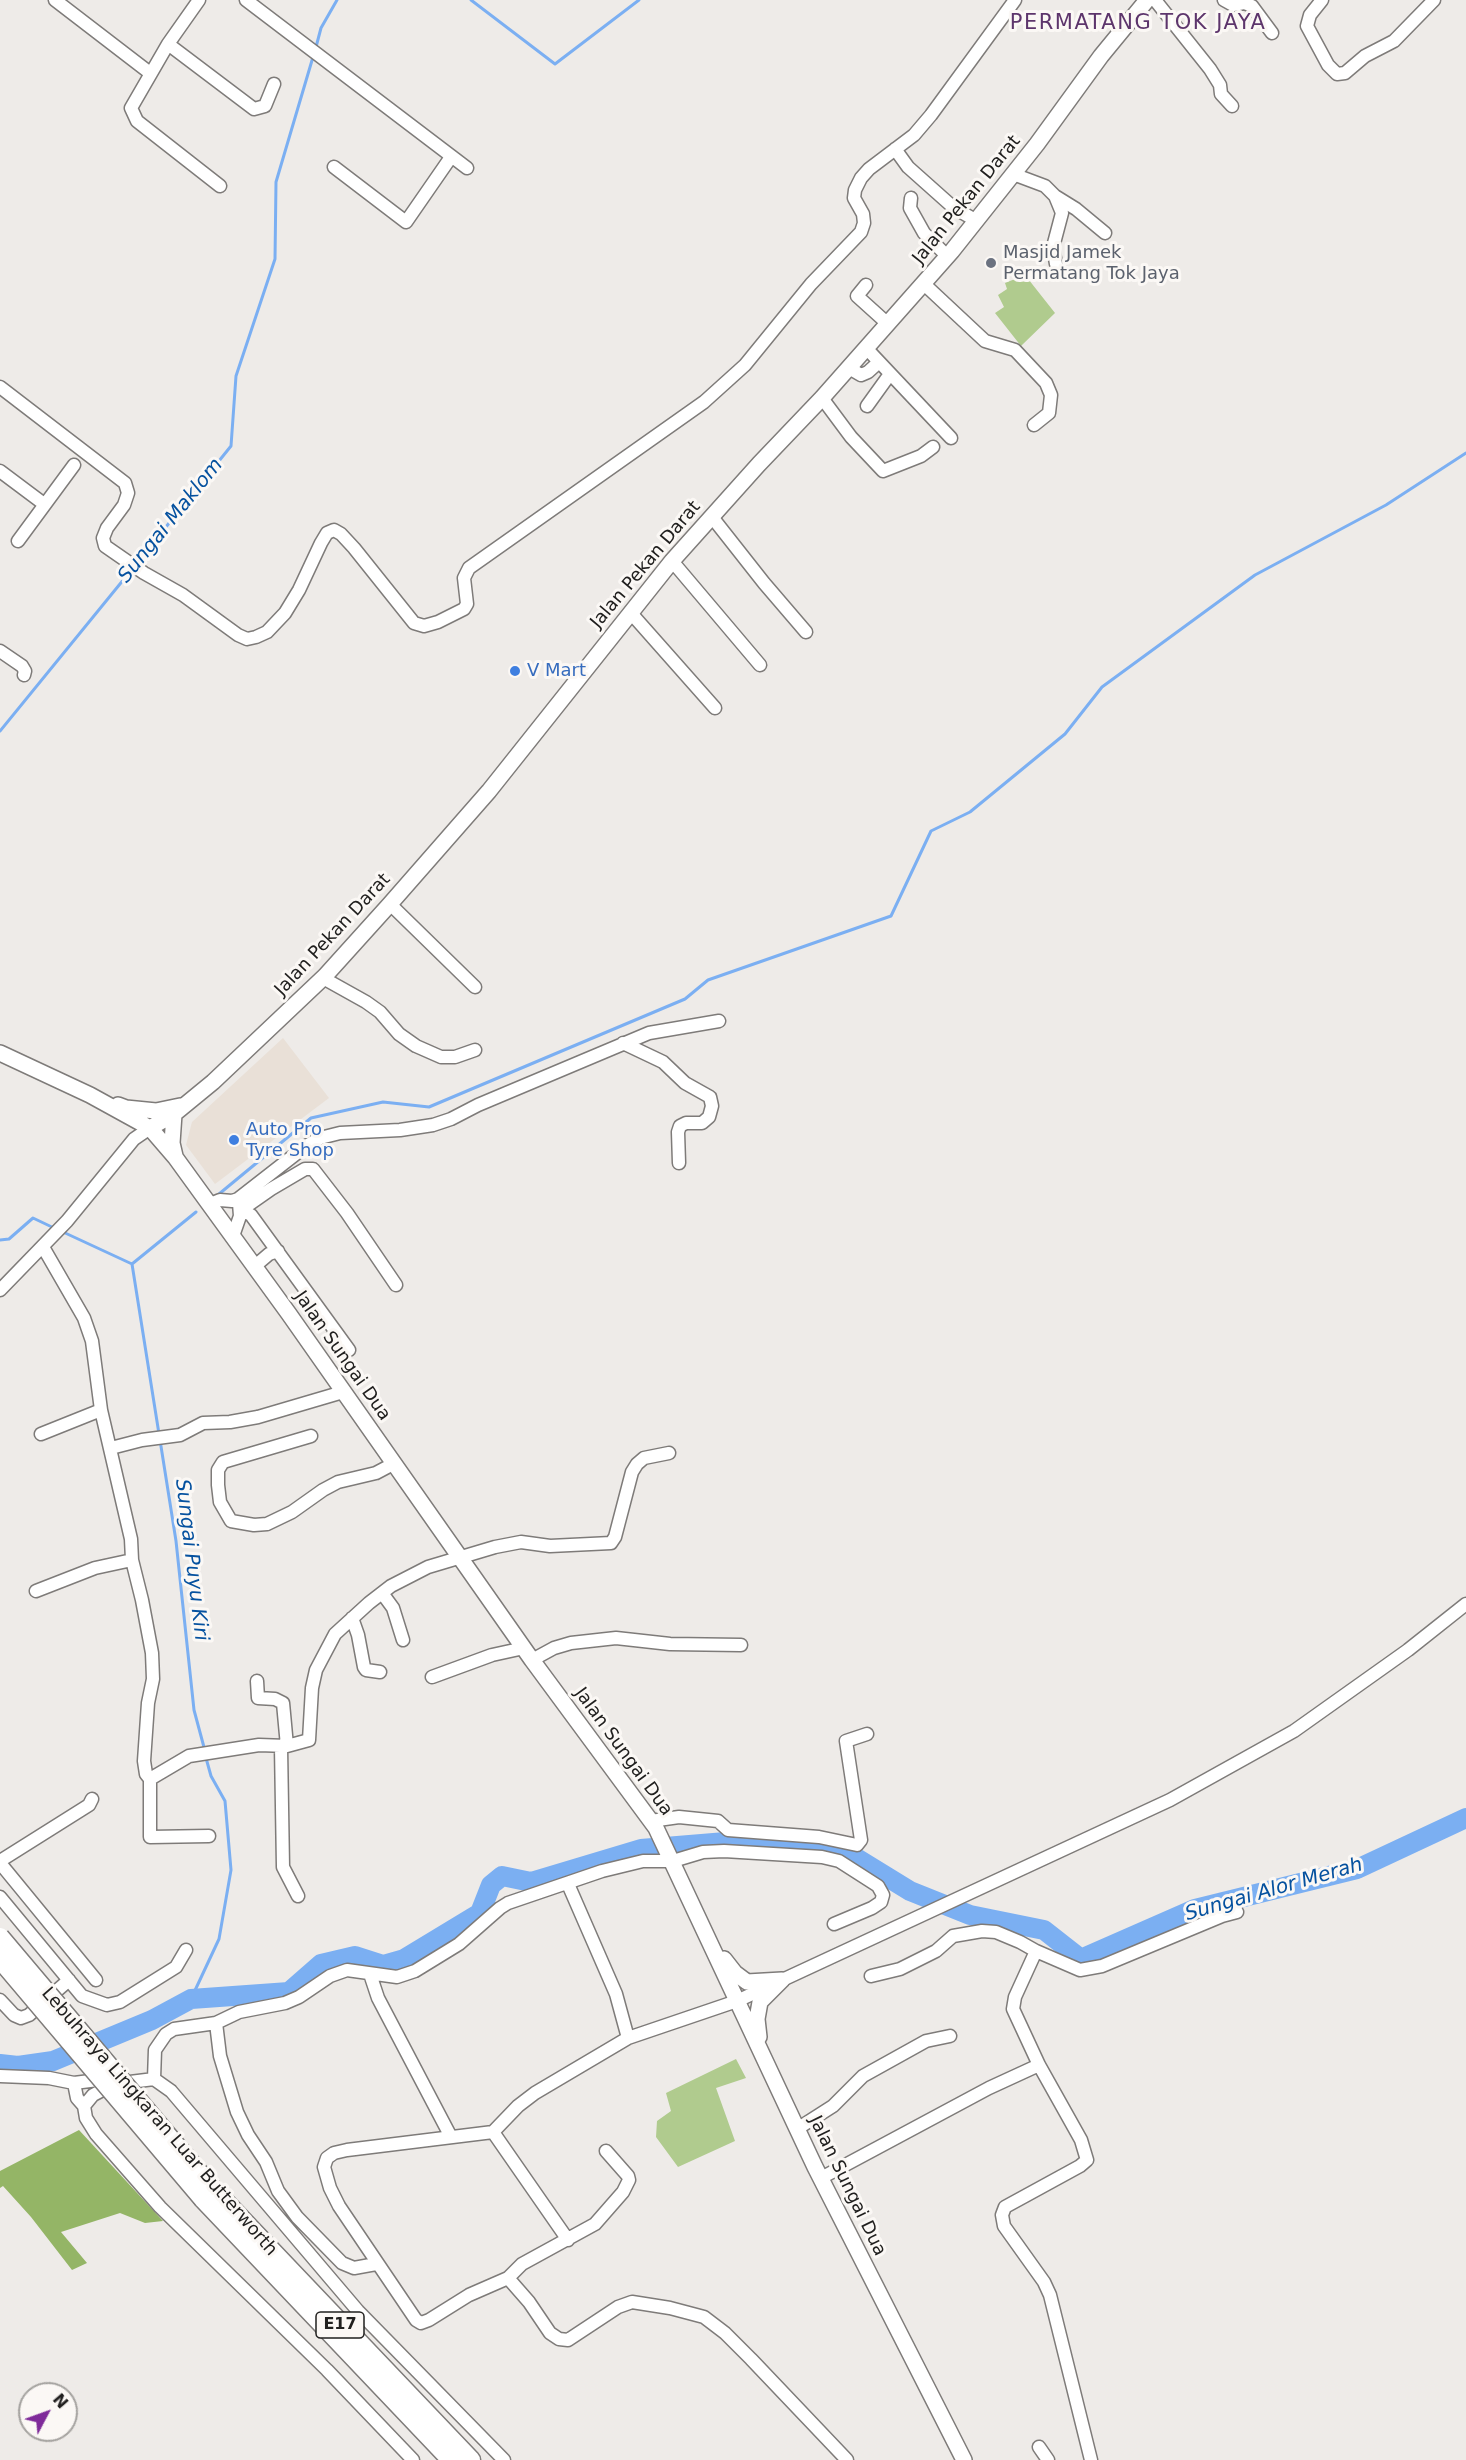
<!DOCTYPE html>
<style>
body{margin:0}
#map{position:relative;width:1466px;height:2460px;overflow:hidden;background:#eeebe8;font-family:"DejaVu Sans",sans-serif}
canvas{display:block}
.north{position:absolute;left:18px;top:2382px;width:60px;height:60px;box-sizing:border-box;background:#fbf8f5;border:2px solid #a4a29f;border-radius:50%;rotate:49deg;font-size:16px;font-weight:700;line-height:24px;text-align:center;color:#21201f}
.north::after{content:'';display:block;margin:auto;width:21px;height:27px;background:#7f2b9a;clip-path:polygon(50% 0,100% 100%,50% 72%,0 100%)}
</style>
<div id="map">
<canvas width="1466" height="2460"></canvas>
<div class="north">N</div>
</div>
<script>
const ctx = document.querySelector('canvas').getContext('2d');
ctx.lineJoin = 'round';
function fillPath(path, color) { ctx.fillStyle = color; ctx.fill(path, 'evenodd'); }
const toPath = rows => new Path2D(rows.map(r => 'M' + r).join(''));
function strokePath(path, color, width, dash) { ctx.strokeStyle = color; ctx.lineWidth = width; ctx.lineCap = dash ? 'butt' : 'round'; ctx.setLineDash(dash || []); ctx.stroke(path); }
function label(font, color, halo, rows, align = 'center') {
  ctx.font = font + ' "DejaVu Sans",sans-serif'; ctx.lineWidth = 6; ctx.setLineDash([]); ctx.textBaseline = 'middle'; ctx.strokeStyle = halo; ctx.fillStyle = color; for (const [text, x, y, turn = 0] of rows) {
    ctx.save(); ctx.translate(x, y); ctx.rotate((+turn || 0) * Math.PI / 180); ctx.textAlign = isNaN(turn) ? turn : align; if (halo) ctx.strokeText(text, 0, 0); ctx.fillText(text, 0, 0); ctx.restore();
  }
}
fillPath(toPath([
 [283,1038,329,1098,215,1184,186,1145,192,1122]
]), '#e9e0d7');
fillPath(toPath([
 [1025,275,1055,313,1021,346,995,313,1004,307,998,295,1007,289,1005,283],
 [736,2059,746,2078,716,2088,735,2141,678,2167,656,2137,657,2121,671,2111,666,2093]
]), '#b0cb8e');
fillPath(toPath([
 [79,2130,163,2221,145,2223,120,2213,61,2232,87,2263,72,2270,31,2217,3,2186,0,2188,0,2171]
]), '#94b566');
strokePath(toPath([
 [471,0,555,64,639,0],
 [316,47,321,28,337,0],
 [137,563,231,446,236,376,275,259,276,182,313,57],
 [0,731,133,568],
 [219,1194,311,1118,383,1102,429,1107,685,999,708,980,891,916,931,831,970,812,1065,734,1102,687,1255,575,1386,505,1466,453],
 [63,1232,132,1264,159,1434],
 [0,1240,9,1239,33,1218,54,1228],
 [132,1264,196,1212],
 [160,1440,176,1541,194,1710,205,1751],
 [191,1999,219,1939,231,1870,225,1801,211,1776,206,1758]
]), '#7baff2', 3);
strokePath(toPath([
 [0,2064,18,2066,53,2061,152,2020,191,1999,289,1992,321,1964,355,1956,383,1965,404,1959,480,1913,491,1885,502,1876,531,1882,641,1849,750,1840,840,1848,910,1891,970,1915,1044,1930,1081,1959,1195,1909,1357,1869,1466,1818]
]), '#7baff2', 20);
const minor = toPath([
 [55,0,150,73],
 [199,0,168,44,131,108,137,121,220,186],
 [246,0,467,168],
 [1155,0,1210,69,1220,85,1221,94,1232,106],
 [1224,0,1233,5,1244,3,1252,6,1272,33],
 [1322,0,1310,15,1307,26,1328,65,1337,74,1345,73,1365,56,1394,41,1434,0],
 [168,44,254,109,265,106,274,84],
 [895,149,908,167,954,208,977,221],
 [334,167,406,222,451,157],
 [1013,174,1045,186,1055,196,1062,213,1053,247,1056,264],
 [1055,196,1076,209,1105,233],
 [911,198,910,208,924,233,948,257],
 [924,284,985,341,1015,350,1046,383,1051,395,1049,413,1034,425],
 [866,285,857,296,888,324],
 [867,349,951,438],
 [849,368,861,375,868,372,879,362],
 [0,387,125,483,128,493,124,505,107,528,103,538,105,546,144,573,183,595,238,635,247,639,256,637,267,632,285,613,299,590,321,543,327,533,334,530,341,534,354,548,414,623,424,626,438,622,464,609,467,604,464,578,469,568,704,402,745,365,811,284,861,232,864,223,863,214,854,198,855,190,861,178,869,169,914,135,931,115,1015,0],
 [822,398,851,437,883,471,921,456,933,447],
 [867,406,890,374],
 [0,471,44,504],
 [712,517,764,583,806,632],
 [18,541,74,465],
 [672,561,760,665],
 [630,612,715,708],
 [0,651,22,666,25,671,24,675],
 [390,904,475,987],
 [323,978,366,1002,380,1012,399,1034,416,1046,441,1057,455,1057,475,1050],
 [623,1043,663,1062,685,1083,710,1097,712,1106,709,1117,702,1123,686,1123,680,1126,678,1132,679,1163],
 [210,1204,220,1200,232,1201,238,1199,306,1146,320,1138,340,1133,400,1130,433,1125,451,1119,478,1105,649,1033,719,1021],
 [233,1236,240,1216,239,1203],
 [43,1247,84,1318,92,1341,101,1410,131,1539,132,1560,142,1600,152,1653,153,1679,148,1703,144,1761,146,1774,150,1779,150,1837,209,1836],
 [255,1266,269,1254,278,1251],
 [0,1290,67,1221,134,1139,150,1128],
 [349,1350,251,1215,241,1210,271,1189,305,1169,313,1169,347,1213,396,1285],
 [41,1434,101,1410],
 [311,1436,223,1462,218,1470,218,1485,220,1502,231,1521,254,1525,267,1524,292,1512,323,1490,338,1482,376,1473,393,1464],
 [111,1448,142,1440,180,1435,203,1423,230,1422,258,1417,343,1392],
 [36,1591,95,1568,132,1560],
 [382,1593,393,1608,403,1640],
 [352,1618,358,1635,364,1667,366,1670,380,1672],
 [532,1660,554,1648,571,1643,616,1638,670,1644,741,1645],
 [432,1677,492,1655,524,1648],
 [257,1681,258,1698,275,1699,283,1703,287,1746],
 [281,1747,283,1867,298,1896],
 [150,1779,189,1756,259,1745,287,1746,309,1740,312,1688,316,1670,335,1634,369,1603,391,1586,428,1567,495,1547,521,1542,550,1546,611,1543,615,1537,632,1472,637,1464,644,1458,669,1453],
 [651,1821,679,1817,718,1821,728,1830,819,1837,857,1845,861,1840,846,1741,867,1734],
 [0,1861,89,1805,92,1799],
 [0,1863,96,1980],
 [568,1884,616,1994,628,2038],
 [0,1897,82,1996,107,2005,120,2002,176,1967,186,1950],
 [1036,1951,1015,1997,1013,2009,1039,2065,1081,2140,1087,2160,1080,2166,1005,2207,1002,2215,1004,2226,1044,2282,1050,2295,1091,2460],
 [370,1974,378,1998,451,2137],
 [871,1976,900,1969,936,1951,953,1936,982,1931,996,1932,1020,1942,1036,1951,1080,1970,1102,1966,1222,1916,1237,1912],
 [0,2000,14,2015,21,2018,29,2015,69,1980],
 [216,2023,220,2056,237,2112,248,2135,266,2162,278,2191,297,2217,342,2263,354,2268,376,2264],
 [0,2076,49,2078,74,2083,98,2080,105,2082],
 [154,2079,155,2050,166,2034,174,2029,216,2023,239,2012,285,2003,299,1997,330,1976,347,1970,397,1977,415,1971,459,1944,500,1908,508,1903,602,1871,643,1861,673,1861,703,1852,724,1851,822,1857,839,1861,878,1886,883,1895,881,1902,872,1908,834,1924],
 [74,2083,77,2098,84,2106,86,2118,96,2134,160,2207,327,2370,413,2460],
 [84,2106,93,2095,114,2084,154,2079,171,2091,358,2311,504,2460],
 [797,2129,833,2106,863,2076,926,2041,950,2036],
 [493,2132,568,2240],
 [821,2178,989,2088,1039,2065],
 [508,2278,522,2264,595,2224,623,2192,629,2180,628,2176,606,2151],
 [1039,2447,1048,2460],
 [847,2460,751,2359,725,2333,704,2317,670,2308,632,2302,618,2307,568,2340,559,2339,550,2333,529,2302,508,2278,469,2295,429,2320,421,2323,416,2320,339,2206,330,2188,324,2167,327,2158,334,2153,347,2150,493,2132,518,2106,535,2093,628,2038,737,2001,1170,1800,1294,1731,1408,1650,1466,1604]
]);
const major = toPath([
 [0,1053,90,1095,150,1128,175,1157,289,1314,532,1660,656,1828,815,2167,964,2460],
 [118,1105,126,1108,156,1111,180,1106],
 [174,1114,172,1143,175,1156],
 [150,1128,174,1114,213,1082,325,976,390,904,489,791,672,561,759,464,822,398,952,251,1037,144,1101,56,1147,0],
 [724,1959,735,1973,747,1982,782,1980],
 [759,2037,757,2019,760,2002,782,1980]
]);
const highway = toPath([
 [212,2188,471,2460],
 [203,2199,451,2460]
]);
strokePath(minor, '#7e7b79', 15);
strokePath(major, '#7e7b79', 18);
strokePath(highway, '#7e7b79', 21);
strokePath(minor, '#fff', 12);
strokePath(major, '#fff', 15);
strokePath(highway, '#fff', 18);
const highwayBridge = toPath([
 [0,1937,212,2188],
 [0,1959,203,2199]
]);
strokePath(highwayBridge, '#7e7b79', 21, []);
strokePath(highwayBridge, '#fff', 18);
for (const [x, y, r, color] of [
 [991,263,6,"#6b7280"],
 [515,671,6,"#3f7fe0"],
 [234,1140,6,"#3f7fe0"]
]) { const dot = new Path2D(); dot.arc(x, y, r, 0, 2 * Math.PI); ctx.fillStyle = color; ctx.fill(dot); strokePath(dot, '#fbf8f5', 2); }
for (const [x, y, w] of [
 [340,2325,48]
]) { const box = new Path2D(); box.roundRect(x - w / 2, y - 13, w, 26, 4.5); ctx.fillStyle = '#fbf8f5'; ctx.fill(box); strokePath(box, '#21201f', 1.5); }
label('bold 16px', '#21201f', null, [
 ["E17",340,2325]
]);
label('18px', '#21201f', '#fbf8f5', [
 ["Jalan Pekan Darat",967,200,-51],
 ["Jalan Pekan Darat",646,565,-50],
 ["Jalan Pekan Darat",333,935,-47],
 ["Jalan Sungai Dua",342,1356,55],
 ["Jalan Sungai Dua",623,1752,54],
 ["Lebuhraya Lingkaran Luar Butterworth",159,2122,49],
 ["Jalan Sungai Dua",847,2186,64]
]);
label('18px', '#5b616d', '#fbf8f5', [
 ["Masjid Jamek",1003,253],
 ["Permatang Tok Jaya",1003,274]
], 'left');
label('18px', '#366cbe', '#fbf8f5', [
 ["V Mart",527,671],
 ["Auto Pro",246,1130],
 ["Tyre Shop",246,1151]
], 'left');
label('italic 20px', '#05519f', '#fbf8f5', [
 ["Sungai Maklom",171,521,-51],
 ["Sungai Puyu Kiri",191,1560,83],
 ["Sungai Alor Merah",1274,1890,-16]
]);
ctx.letterSpacing = '1.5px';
label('21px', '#5d356c', '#fbf8f5', [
 ["PERMATANG TOK JAYA",1138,24]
]);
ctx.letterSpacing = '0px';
</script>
